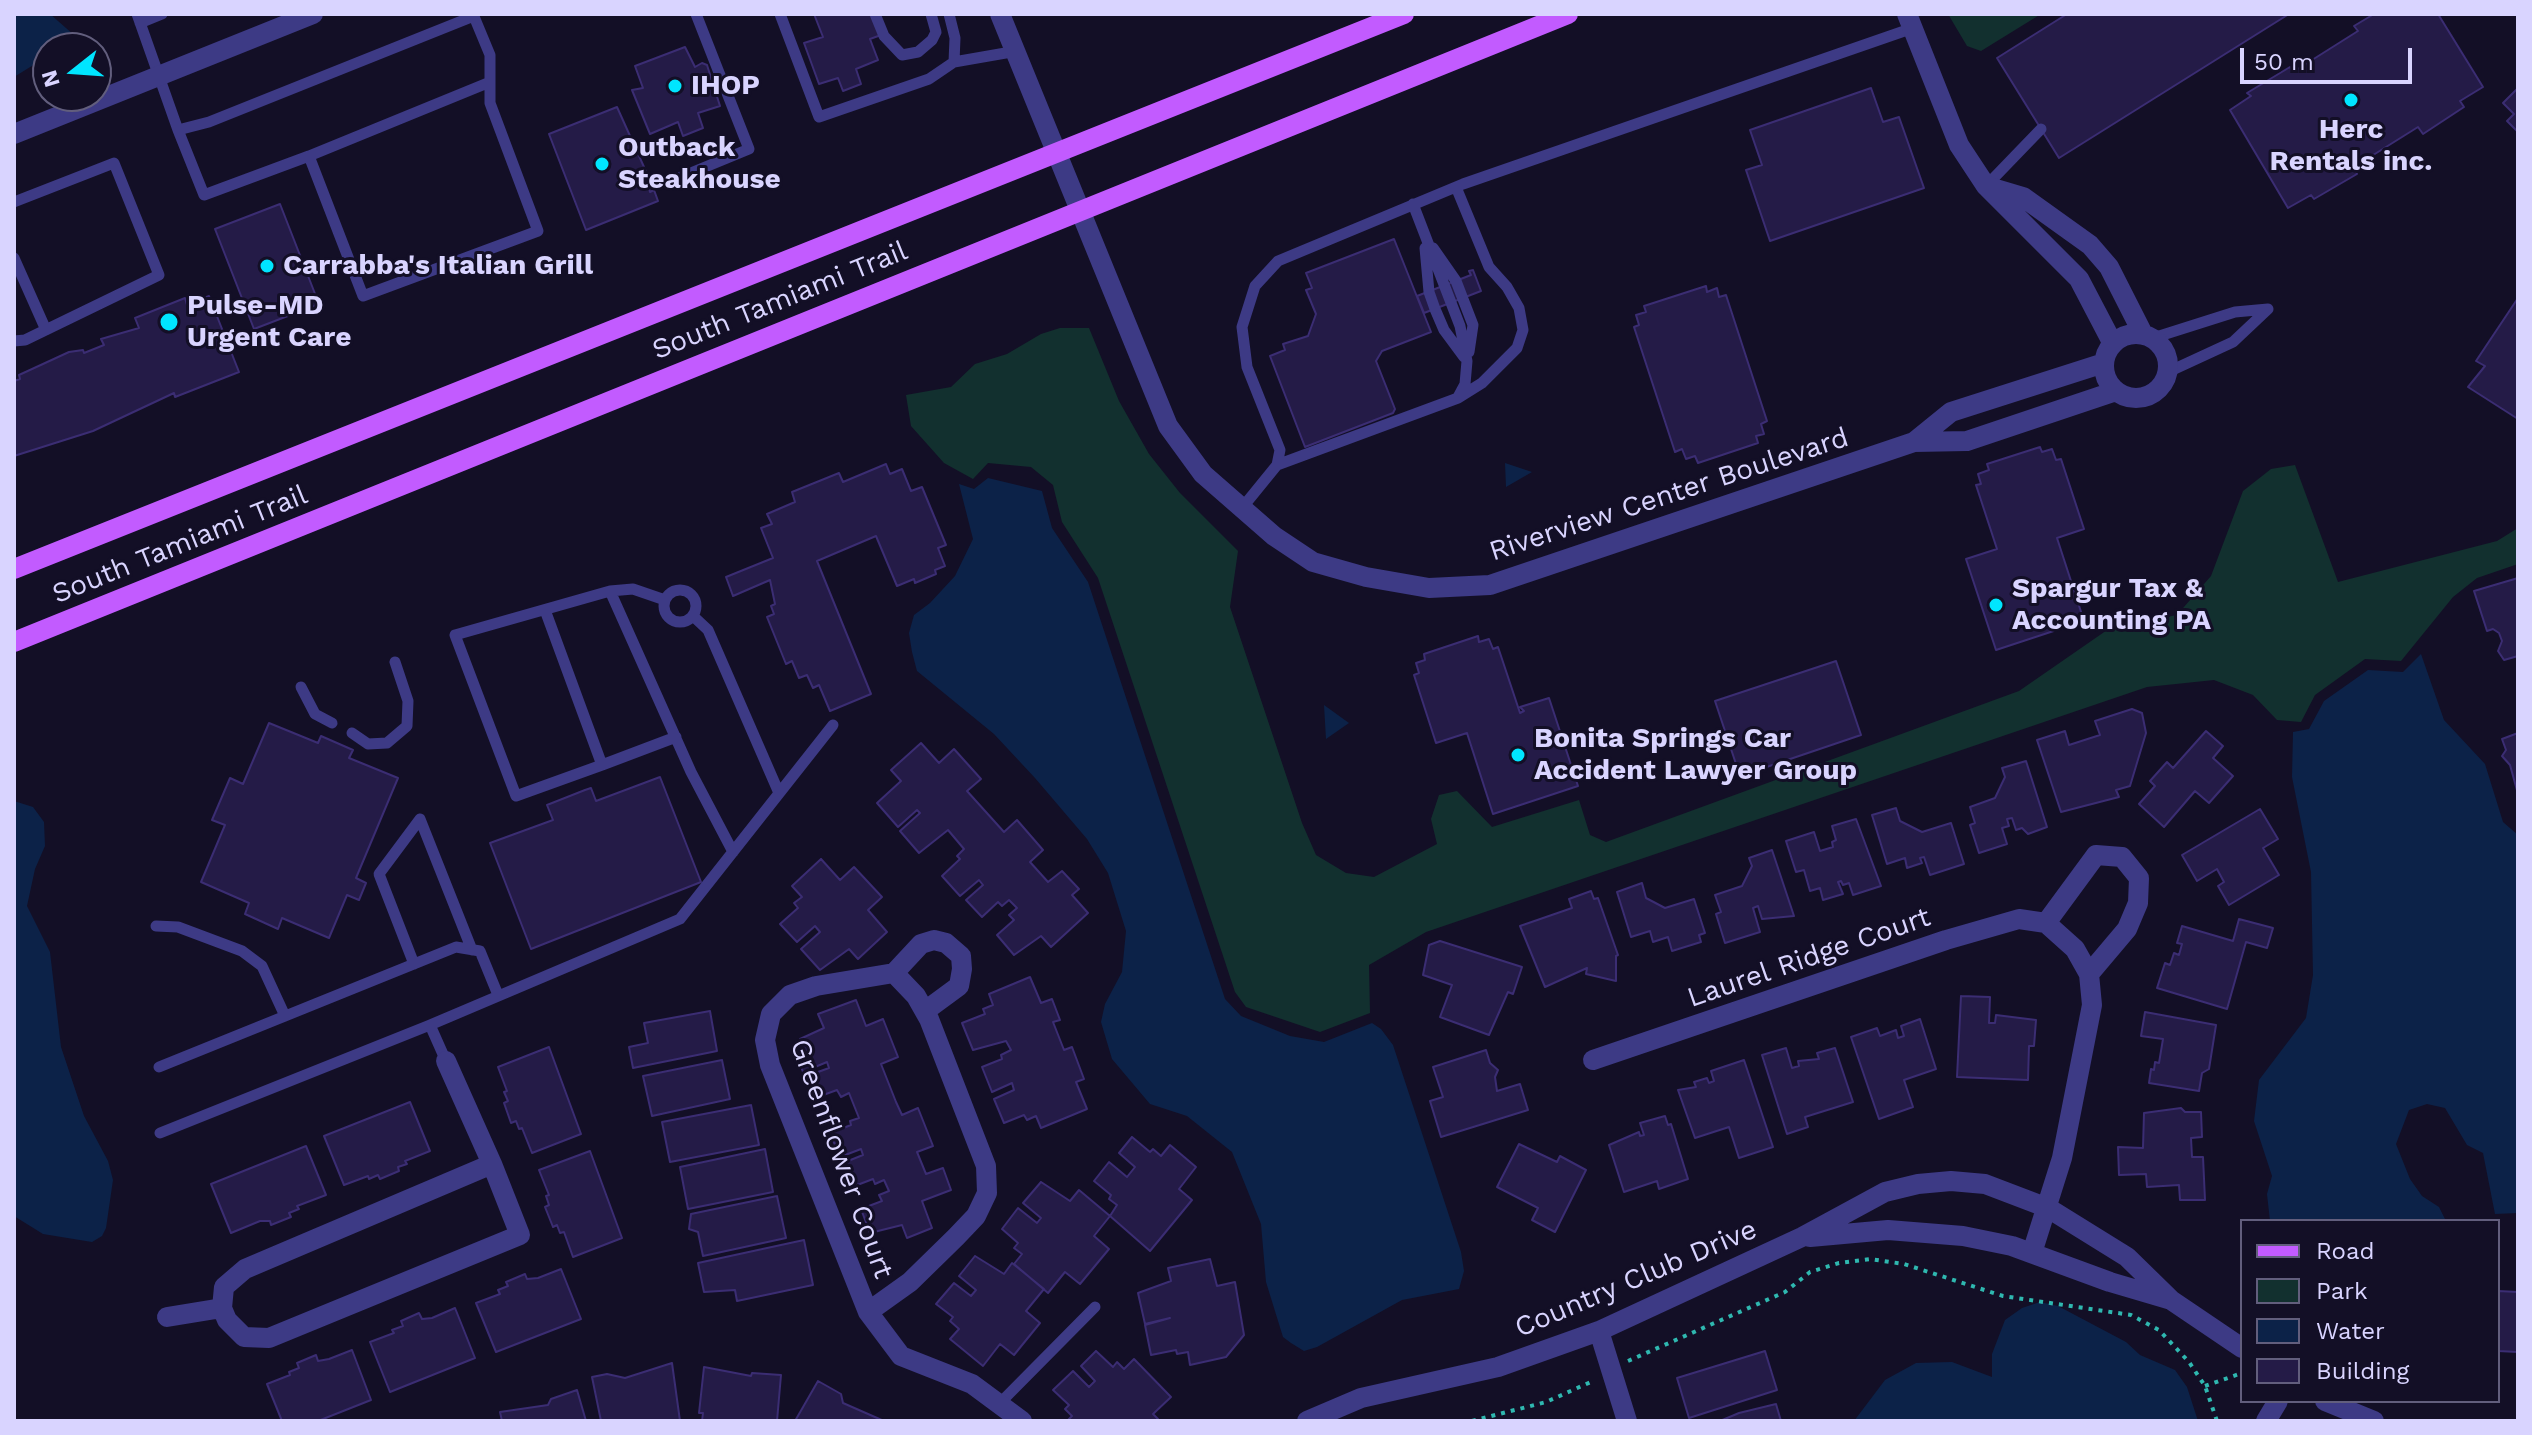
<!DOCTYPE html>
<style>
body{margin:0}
#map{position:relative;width:2532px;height:1435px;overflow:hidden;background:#130f26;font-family:"Work Sans",sans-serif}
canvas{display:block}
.frame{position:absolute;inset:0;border:16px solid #d9d4ff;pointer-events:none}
.legend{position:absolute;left:2240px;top:1219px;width:260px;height:184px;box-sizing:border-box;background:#130f26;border:2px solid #625e7d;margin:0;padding:10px 14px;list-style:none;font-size:24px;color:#d9d4ff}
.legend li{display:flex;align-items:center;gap:16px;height:40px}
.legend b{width:40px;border:2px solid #625e7d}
.north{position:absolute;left:32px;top:32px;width:80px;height:80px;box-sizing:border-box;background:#130f26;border:2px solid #625e7d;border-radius:50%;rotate:253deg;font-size:22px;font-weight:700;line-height:32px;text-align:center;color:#d9d4ff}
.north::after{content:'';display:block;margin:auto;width:28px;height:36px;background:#00e5ff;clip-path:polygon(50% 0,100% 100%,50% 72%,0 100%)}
.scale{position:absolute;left:2240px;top:48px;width:172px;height:36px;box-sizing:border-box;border:4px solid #d9d4ff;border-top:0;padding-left:10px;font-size:24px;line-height:28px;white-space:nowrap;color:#d9d4ff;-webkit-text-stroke:6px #130f26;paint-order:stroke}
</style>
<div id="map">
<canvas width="2532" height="1435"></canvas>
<div class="frame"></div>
<ul class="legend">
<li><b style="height:10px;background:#c25bff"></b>Road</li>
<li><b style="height:22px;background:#12302f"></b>Park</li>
<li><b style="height:22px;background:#0c2248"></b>Water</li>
<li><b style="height:22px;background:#241b47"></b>Building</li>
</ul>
<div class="north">N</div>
<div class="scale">50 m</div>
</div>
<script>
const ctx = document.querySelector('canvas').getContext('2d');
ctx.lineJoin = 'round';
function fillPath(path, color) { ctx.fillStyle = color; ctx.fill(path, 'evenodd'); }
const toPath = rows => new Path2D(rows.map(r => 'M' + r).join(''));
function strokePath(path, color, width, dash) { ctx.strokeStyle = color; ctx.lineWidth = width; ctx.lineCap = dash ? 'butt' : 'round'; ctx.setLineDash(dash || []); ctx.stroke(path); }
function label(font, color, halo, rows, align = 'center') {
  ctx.font = font + ' "Work Sans",sans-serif'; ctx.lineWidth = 6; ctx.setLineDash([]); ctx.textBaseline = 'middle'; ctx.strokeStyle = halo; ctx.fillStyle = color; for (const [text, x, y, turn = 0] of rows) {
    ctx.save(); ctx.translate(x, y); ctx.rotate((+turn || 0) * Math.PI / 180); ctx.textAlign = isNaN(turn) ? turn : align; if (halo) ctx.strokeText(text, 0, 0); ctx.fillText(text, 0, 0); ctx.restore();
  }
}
fillPath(toPath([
 [1948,14,2041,14,1981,51,1967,46],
 [1060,328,1089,328,1119,401,1149,454,1180,493,1238,551,1230,607,1302,823,1316,855,1346,873,1374,877,1437,844,1431,819,1439,795,1457,791,1492,827,1579,800,1590,835,1606,842,2019,691,2110,628,2177,615,2211,576,2243,491,2271,469,2295,465,2338,582,2497,541,2518,528,2518,564,2477,578,2453,597,2401,661,2365,659,2315,695,2301,722,2277,720,2253,695,2214,680,2147,687,1426,932,1369,965,1370,1013,1320,1032,1246,1007,1235,992,1098,578,1062,522,1053,485,1031,467,988,463,973,479,944,463,911,426,906,395,951,387,975,364,1007,354,1041,334]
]), '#12302f');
fillPath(toPath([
 [14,14,50,14,74,35,61,48,48,48,48,56,14,77],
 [1505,463,1532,472,1506,487],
 [988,478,1042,491,1052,528,1088,582,1225,999,1241,1016,1290,1036,1324,1042,1372,1023,1381,1029,1393,1045,1461,1252,1464,1271,1459,1289,1402,1300,1317,1347,1304,1351,1291,1343,1283,1337,1266,1282,1261,1224,1232,1152,1187,1116,1150,1104,1112,1059,1101,1022,1105,1004,1122,972,1126,931,1108,873,1087,839,1035,778,994,734,917,671,912,652,909,633,914,615,930,603,955,576,973,539,959,484,974,489],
 [2421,654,2444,720,2485,764,2503,822,2518,835,2518,1213,2495,1214,2483,1153,2467,1145,2445,1108,2427,1104,2409,1110,2396,1144,2410,1179,2422,1196,2439,1207,2446,1221,2270,1221,2267,1194,2272,1176,2254,1121,2259,1080,2306,1018,2313,975,2311,872,2292,777,2293,732,2309,729,2324,701,2368,670,2403,672],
 [1324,705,1349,723,1326,739],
 [14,801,33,807,44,822,45,846,35,869,27,906,50,952,61,1047,84,1116,108,1161,113,1180,106,1228,102,1236,92,1242,43,1234,14,1216],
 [2040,1302,2058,1306,2126,1342,2140,1355,2175,1370,2187,1387,2198,1421,1854,1421,1885,1380,1916,1363,1952,1362,1992,1377,1992,1354,2005,1320,2022,1308]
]), '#0c2248');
const building = toPath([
 [814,14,873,14,881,35,870,39,878,60,856,69,861,84,843,91,838,78,819,84,804,43,823,37,814,14],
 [2067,14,2289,14,2059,158,1997,58,2067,14],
 [2374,14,2438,14,2483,87,2460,101,2464,107,2423,134,2418,127,2354,167,2357,174,2314,199,2311,195,2288,208,2230,110,2251,96,2247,93,2290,67,2293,72,2358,31,2354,26,2374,14],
 [685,47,695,67,702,63,707,65,720,106,698,113,703,128,683,136,678,122,650,134,632,90,643,88,635,66,685,47],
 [1871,88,1883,122,1899,117,1924,188,1770,241,1746,170,1762,165,1750,130,1871,88],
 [2518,88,2518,132,2507,121,2514,114,2503,103,2518,88],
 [617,107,653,187,649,188,650,192,654,190,658,201,586,230,549,134,617,107],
 [280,204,319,304,254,329,215,229,280,204],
 [1394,239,1431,332,1382,351,1376,361,1395,409,1393,413,1305,447,1270,356,1285,350,1283,344,1308,336,1316,314,1306,290,1312,288,1306,273,1394,239],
 [1473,270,1481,291,1424,313,1417,296,1471,275,1469,271,1473,270],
 [1706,286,1707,292,1717,288,1719,297,1726,295,1767,421,1761,424,1764,434,1756,436,1758,443,1698,463,1695,456,1686,459,1682,449,1675,452,1634,327,1639,325,1636,315,1646,312,1644,306,1706,286],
 [209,296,239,372,175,397,174,393,93,431,14,456,14,381,20,379,19,375,69,352,83,350,84,353,104,345,101,339,139,328,135,318,185,298,187,305,209,296],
 [2518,298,2518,419,2468,387,2485,366,2476,361,2518,298],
 [2040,447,2042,452,2052,449,2056,460,2061,459,2084,529,2057,538,2084,621,1996,650,1966,559,1997,549,1976,485,1981,484,1978,474,1989,470,1987,464,2040,447],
 [886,464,890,474,902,469,911,491,922,487,946,545,938,548,945,566,935,570,936,574,915,583,914,579,897,586,876,536,817,561,871,694,830,711,819,685,813,688,807,675,799,678,792,661,786,664,767,617,774,614,771,606,775,604,770,580,733,596,726,577,773,558,761,528,772,524,767,514,795,502,792,492,839,473,843,482,886,464],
 [2518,578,2518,656,2504,660,2498,651,2502,641,2499,633,2493,629,2487,631,2474,591,2518,578],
 [1478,636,1479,642,1489,639,1493,649,1498,647,1520,713,1524,711,1520,707,1549,698,1578,786,1493,814,1467,733,1436,743,1414,675,1419,673,1416,663,1425,660,1424,654,1478,636],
 [1836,661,1861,735,1740,776,1715,701,1836,661],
 [2132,709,2142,713,2146,733,2130,786,2116,790,2119,797,2061,812,2037,740,2065,731,2069,745,2100,735,2095,721,2132,709],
 [269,723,318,743,321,736,353,750,349,758,398,778,356,878,366,883,359,900,347,895,329,938,282,918,278,929,245,914,249,903,201,882,225,825,212,820,230,778,243,784,269,723],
 [2206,731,2223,746,2213,758,2233,776,2209,803,2195,791,2164,827,2139,804,2155,786,2150,781,2167,762,2173,768,2206,731],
 [2518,733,2518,794,2510,765,2502,756,2506,750,2502,739,2518,733],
 [921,743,939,763,954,749,981,779,967,791,1004,832,1017,820,1043,850,1030,862,1048,882,1062,871,1079,889,1072,895,1088,913,1051,947,1041,936,1014,955,997,935,1014,920,1009,915,1017,908,1009,900,1002,906,998,902,982,917,966,900,983,885,979,880,960,896,942,876,960,859,957,856,964,849,948,830,919,853,900,831,920,813,917,810,898,827,877,803,901,781,891,770,921,743],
 [2026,761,2047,827,2028,834,2022,828,2016,830,2012,818,2007,819,2009,826,2002,828,2007,844,1979,853,1970,825,1975,823,1970,807,1995,798,2005,777,2002,768,2026,761],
 [660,777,701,882,531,949,490,843,553,820,547,805,585,790,591,788,596,801,660,777],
 [1896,808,1900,821,1922,832,1951,823,1964,864,1930,875,1924,857,1920,858,1922,863,1907,868,1905,858,1887,864,1872,815,1896,808],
 [2260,809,2278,839,2263,848,2279,875,2229,905,2218,886,2224,882,2217,869,2197,881,2182,855,2260,809],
 [1856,819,1881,886,1853,895,1849,883,1843,885,1841,881,1838,882,1843,894,1823,900,1820,888,1810,891,1804,870,1796,872,1786,841,1814,832,1820,851,1833,847,1832,842,1836,840,1832,826,1856,819],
 [1772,850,1794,916,1762,919,1758,906,1753,908,1760,932,1725,943,1716,914,1721,912,1715,895,1742,886,1752,866,1749,858,1772,850],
 [821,859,840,880,854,867,882,897,868,910,887,932,858,959,849,949,820,970,801,949,820,932,815,926,797,942,780,924,798,908,794,903,802,897,792,886,821,859],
 [1642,883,1646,898,1665,908,1694,899,1705,933,1699,935,1701,942,1672,951,1668,937,1653,942,1650,931,1631,937,1617,892,1642,883],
 [1591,891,1594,899,1598,898,1618,955,1616,956,1616,981,1586,974,1587,968,1545,987,1520,926,1572,908,1569,899,1591,891],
 [2239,919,2273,928,2267,948,2246,942,2227,1009,2157,988,2165,963,2170,965,2174,953,2179,955,2182,944,2177,943,2182,926,2233,941,2239,919],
 [1440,941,1522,967,1513,994,1508,992,1489,1035,1440,1017,1452,985,1423,975,1429,945,1440,941],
 [1030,977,1041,1003,1052,999,1060,1020,1053,1022,1064,1050,1072,1047,1084,1079,1076,1082,1087,1109,1041,1128,1036,1116,1027,1120,1024,1115,1004,1123,994,1099,1014,1090,1012,1083,992,1092,982,1067,1002,1059,1001,1055,1011,1050,1006,1041,973,1050,962,1023,985,1014,983,1009,993,1005,989,994,1030,977],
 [1961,996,1990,997,1989,1023,1995,1023,1996,1015,2036,1020,2034,1046,2029,1046,2028,1080,1957,1077,1961,996],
 [856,1000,866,1026,883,1019,898,1057,881,1064,896,1102,902,1115,918,1108,933,1146,917,1152,926,1174,943,1168,951,1190,922,1201,932,1228,907,1238,902,1225,870,1233,861,1209,882,1201,879,1195,889,1191,884,1180,875,1184,873,1179,852,1187,843,1163,863,1155,861,1149,840,1157,830,1133,851,1125,850,1121,859,1118,849,1093,841,1097,837,1090,815,1098,807,1076,829,1068,827,1062,803,1072,793,1046,801,1042,800,1039,824,1028,818,1014,856,1000],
 [710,1011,717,1051,633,1068,629,1047,648,1043,644,1023,710,1011],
 [2145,1012,2216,1025,2209,1069,2202,1073,2199,1091,2149,1083,2151,1069,2154,1070,2155,1062,2159,1063,2163,1039,2141,1036,2145,1012],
 [1920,1019,1936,1069,1904,1080,1913,1107,1879,1119,1851,1037,1877,1028,1880,1036,1896,1030,1898,1038,1904,1036,1901,1026,1920,1019],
 [549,1047,581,1134,532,1153,522,1128,519,1129,516,1121,511,1123,504,1103,508,1101,504,1092,507,1091,498,1067,549,1047],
 [1786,1048,1792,1068,1799,1066,1798,1061,1819,1059,1817,1053,1835,1048,1853,1102,1805,1117,1808,1127,1787,1134,1762,1055,1786,1048],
 [1486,1050,1490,1063,1498,1070,1495,1077,1497,1091,1520,1084,1528,1110,1441,1137,1430,1101,1443,1097,1433,1067,1486,1050],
 [722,1060,730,1099,652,1116,643,1076,722,1060],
 [1744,1060,1773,1147,1739,1158,1729,1127,1695,1138,1678,1090,1696,1087,1694,1082,1707,1078,1709,1083,1714,1081,1711,1071,1744,1060],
 [410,1102,430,1151,405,1161,407,1164,398,1167,399,1171,380,1179,378,1175,369,1179,368,1176,344,1185,324,1136,410,1102],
 [751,1105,759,1145,670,1162,662,1122,751,1105],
 [2181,1108,2185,1112,2201,1112,2202,1137,2191,1138,2192,1157,2203,1157,2205,1200,2180,1200,2179,1185,2147,1187,2146,1174,2119,1175,2118,1147,2143,1148,2144,1113,2181,1108],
 [1665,1116,1668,1125,1671,1124,1688,1179,1659,1189,1657,1181,1624,1192,1609,1145,1639,1132,1640,1136,1644,1135,1640,1123,1665,1116],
 [1132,1137,1150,1152,1153,1149,1161,1156,1170,1145,1196,1167,1179,1189,1192,1200,1150,1251,1110,1216,1117,1205,1109,1199,1111,1195,1094,1181,1109,1162,1127,1177,1135,1167,1119,1153,1132,1137],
 [1519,1144,1557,1162,1560,1156,1586,1170,1555,1232,1532,1220,1538,1208,1497,1187,1519,1144],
 [306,1146,326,1195,297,1206,299,1209,289,1213,291,1217,271,1225,270,1221,260,1221,231,1233,211,1184,306,1146],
 [765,1149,773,1192,688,1209,680,1167,765,1149],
 [590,1151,622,1238,573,1257,564,1232,560,1233,557,1225,553,1227,545,1207,549,1205,546,1196,549,1195,539,1170,590,1151],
 [1041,1182,1070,1201,1079,1190,1110,1216,1094,1236,1109,1249,1080,1284,1065,1272,1048,1293,1014,1264,1022,1254,1014,1248,1018,1243,1002,1229,1018,1208,1037,1223,1041,1218,1023,1203,1041,1182],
 [777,1196,786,1238,703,1256,698,1232,689,1229,691,1214,777,1196],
 [804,1240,813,1285,737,1301,735,1290,704,1292,698,1263,804,1240],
 [975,1256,1004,1274,1012,1263,1044,1289,1026,1311,1040,1323,1014,1355,1000,1344,983,1366,950,1339,959,1329,950,1321,953,1317,936,1304,954,1283,971,1296,976,1290,959,1276,975,1256],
 [1210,1259,1217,1286,1235,1282,1244,1335,1226,1357,1190,1365,1188,1352,1177,1354,1176,1350,1151,1355,1145,1325,1170,1318,1145,1324,1138,1293,1171,1281,1168,1268,1210,1259],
 [561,1269,581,1319,496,1352,476,1303,500,1294,498,1290,508,1286,506,1282,525,1274,527,1279,538,1278,561,1269],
 [2498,1291,2518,1292,2518,1352,2498,1351,2498,1291],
 [455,1308,475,1358,390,1392,370,1342,394,1333,392,1330,403,1326,401,1321,419,1313,422,1319,432,1318,455,1308],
 [352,1350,371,1400,318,1421,282,1421,267,1384,290,1375,289,1372,299,1368,297,1363,316,1355,318,1361,329,1359,352,1350],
 [1096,1351,1113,1367,1117,1362,1124,1369,1134,1359,1171,1397,1153,1414,1158,1419,1156,1421,1067,1421,1072,1416,1065,1409,1069,1405,1053,1390,1073,1371,1089,1387,1095,1381,1081,1366,1096,1351],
 [1765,1351,1777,1390,1689,1418,1677,1378,1765,1351],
 [672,1363,680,1421,601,1421,592,1377,607,1374,625,1378,672,1363],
 [704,1367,751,1376,752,1373,781,1375,777,1421,702,1421,703,1413,699,1413,704,1367],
 [818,1381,841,1394,843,1403,884,1421,795,1421,818,1381],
 [577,1390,586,1421,502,1421,500,1412,548,1405,551,1399,577,1390],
 [1776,1404,1781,1421,1720,1421,1739,1413,1776,1404]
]);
fillPath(building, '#241b47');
strokePath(building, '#3b2d73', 2);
strokePath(toPath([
 [1628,1361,1785,1292,1810,1272,1839,1263,1870,1259,1904,1264,2003,1296,2131,1315,2159,1330,2189,1362,2205,1386,2217,1421],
 [2205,1386,2242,1373],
 [1472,1421,1546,1402,1593,1381]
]), '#2fb8b0', 4, [4, 6]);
strokePath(toPath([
 [137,14,178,130],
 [473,14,490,55,490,103,538,231,363,296,309,156,490,82],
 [780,14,819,117,929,79,954,62,1017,51],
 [875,14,884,36,902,55,918,52,932,40,936,32,931,14],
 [949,14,955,38,954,62],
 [140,23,162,14],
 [309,156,204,195,178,130,209,122,474,16],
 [681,177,749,149,696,14],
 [1986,186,2041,129],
 [14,202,114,163,159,275,25,340,14,341],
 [1413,204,1460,326,1467,361,1465,384,1458,397],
 [1425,248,1429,292,1435,309,1444,330,1464,357],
 [1433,248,1456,281,1473,325,1469,352],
 [14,258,46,330],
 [2153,338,2235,312,2268,309],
 [2168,372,2233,342,2268,309],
 [1277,465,1458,398,1482,383,1517,348,1523,330,1519,308,1507,287,1489,267,1456,187],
 [1242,508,1277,465,1280,450,1247,367,1242,327,1255,286,1278,261,1463,184,1913,28],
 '664 606a16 16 0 1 1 32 0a16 16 0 1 1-32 0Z',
 [610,591,633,589,665,600],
 [545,610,602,765,516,796,455,635,610,591,691,772,733,852],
 [693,616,708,630,779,793],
 [301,687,315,714,332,723],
 [352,733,368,744,387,743,407,726,408,701,395,662],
 [602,765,676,737],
 [156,926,178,927,242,951,262,966,285,1016],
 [414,964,379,874,420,819,472,950],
 [446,1061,430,1025,680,919,833,725],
 [159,1067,456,947,480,951,498,995],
 [160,1133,430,1025],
 [1000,1403,1095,1307]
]), '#3d3a85', 11);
strokePath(toPath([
 [1000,14,1168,426,1203,474,1274,536,1313,562,1366,577,1429,588,1490,585,1914,442,1967,441,2116,391],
 [1907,14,1959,145,1986,186,2079,279,2113,344],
 [14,134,313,14],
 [1986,186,2023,197,2090,245,2109,267,2143,334],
 '2104 366a32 32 0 1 1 64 0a32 32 0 1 1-64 0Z',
 [1914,442,1951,412,2104,363],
 [2046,923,2096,855,2122,857,2139,878,2138,903,2127,929,2089,974],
 [925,1011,959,986,962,969,961,956,946,943,934,940,921,944,894,973,816,986,790,995,771,1014,765,1040,770,1065,868,1312,901,1356,972,1384,1022,1421],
 [1593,1060,1946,940,2019,919,2046,923,2075,949,2089,974,2092,1005,2062,1158,2032,1253],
 [446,1061,492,1164,520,1235,269,1338,244,1337,227,1320,222,1308,224,1287,245,1269,492,1164],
 [1810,1237,1888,1230,1963,1236,2012,1246,2110,1282,2171,1300],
 [868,1312,910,1282,956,1237,976,1216,987,1193,986,1166,929,1019,916,996,894,973],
 [167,1317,222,1308],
 [1599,1331,1627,1421],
 [2325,1401,2374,1421],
 [1307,1421,1361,1398,1498,1367,1599,1331,1802,1237,1885,1192,1918,1184,1951,1181,1985,1184,2048,1208,2127,1257,2171,1300,2242,1348],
 [2266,1421,2278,1401]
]), '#3d3a85', 20);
strokePath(toPath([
 [14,569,1404,14],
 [14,642,1568,14]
]), '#c25bff', 20);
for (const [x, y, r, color] of [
 [675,86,8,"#00e5ff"],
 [2351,100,8,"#00e5ff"],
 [602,164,8,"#00e5ff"],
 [267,266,8,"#00e5ff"],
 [169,322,10,"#00e5ff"],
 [1996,605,8,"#00e5ff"],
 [1518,755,8,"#00e5ff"]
]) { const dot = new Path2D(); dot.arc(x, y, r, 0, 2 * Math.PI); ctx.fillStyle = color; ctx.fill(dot); strokePath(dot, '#130f26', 3); }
label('bold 28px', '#d9d4ff', '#130f26', [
 ["IHOP",691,86],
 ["Herc",2351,130,"center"],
 ["Rentals inc.",2351,162,"center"],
 ["Outback",618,148],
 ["Steakhouse",618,180],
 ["Carrabba's Italian Grill",283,266],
 ["Pulse-MD",187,306],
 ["Urgent Care",187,338],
 ["Spargur Tax &",2012,589],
 ["Accounting PA",2012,621],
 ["Bonita Springs Car",1534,739],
 ["Accident Lawyer Group",1534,771]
], 'left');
label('28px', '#d9d4ff', '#130f26', [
 ["South Tamiami Trail",780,301,-22],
 ["Riverview Center Boulevard",1669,495,-18],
 ["South Tamiami Trail",180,545,-22],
 ["Laurel Ridge Court",1809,958,-19],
 ["Greenflower Court",841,1159,70],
 ["Country Club Drive",1636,1279,-23]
]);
</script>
